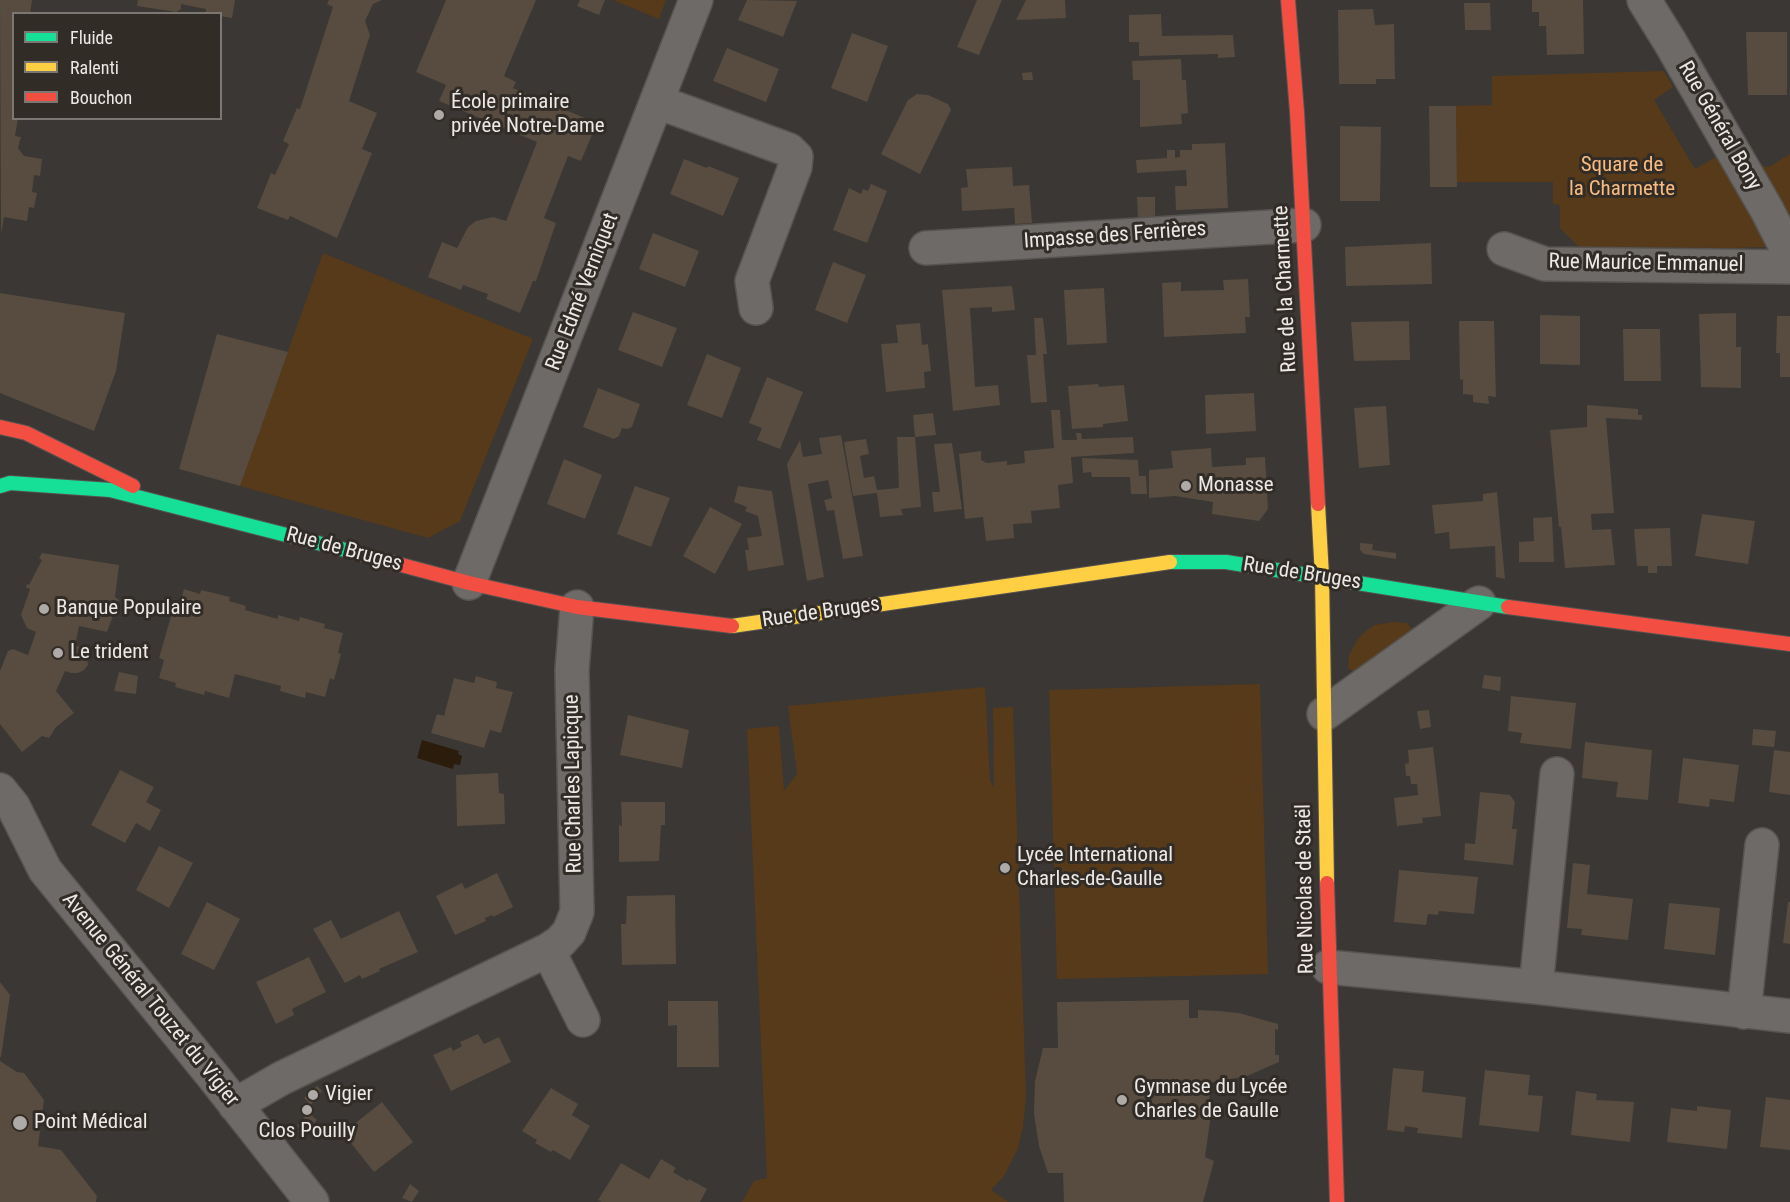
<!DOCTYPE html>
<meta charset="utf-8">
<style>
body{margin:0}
#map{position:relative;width:1790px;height:1202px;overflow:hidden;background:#3a3734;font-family:"Roboto Condensed",sans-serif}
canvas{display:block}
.legend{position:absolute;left:12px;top:12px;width:210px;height:108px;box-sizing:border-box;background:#322c27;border:2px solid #7c7773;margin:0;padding:8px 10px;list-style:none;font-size:18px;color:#ece8e5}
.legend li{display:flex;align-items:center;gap:12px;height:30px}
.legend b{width:30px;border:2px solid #7c7773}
</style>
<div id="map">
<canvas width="1790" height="1202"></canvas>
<ul class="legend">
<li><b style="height:8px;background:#16e098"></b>Fluide</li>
<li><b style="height:8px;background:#ffcf43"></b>Ralenti</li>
<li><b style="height:8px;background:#f24e42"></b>Bouchon</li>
</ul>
</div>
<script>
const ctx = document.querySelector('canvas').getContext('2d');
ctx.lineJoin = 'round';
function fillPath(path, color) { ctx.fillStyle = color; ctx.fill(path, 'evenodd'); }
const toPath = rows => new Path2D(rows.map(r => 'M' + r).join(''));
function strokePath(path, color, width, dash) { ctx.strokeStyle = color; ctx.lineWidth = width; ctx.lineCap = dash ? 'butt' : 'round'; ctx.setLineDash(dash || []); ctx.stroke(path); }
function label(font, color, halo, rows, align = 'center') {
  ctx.font = font + ' "Roboto Condensed",sans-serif'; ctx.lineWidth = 6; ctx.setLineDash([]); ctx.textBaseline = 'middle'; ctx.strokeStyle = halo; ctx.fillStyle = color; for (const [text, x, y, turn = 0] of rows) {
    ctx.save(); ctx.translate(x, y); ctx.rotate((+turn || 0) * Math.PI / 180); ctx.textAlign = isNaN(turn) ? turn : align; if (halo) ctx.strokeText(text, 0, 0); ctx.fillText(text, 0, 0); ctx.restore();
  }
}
fillPath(toPath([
 [613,0,666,0,659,19],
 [1664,71,1673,87,1654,100,1695,169,1714,158,1769,167,1790,154,1790,246,1734,248,1579,247,1560,228,1560,205,1553,204,1553,182,1457,182,1456,106,1492,105,1492,76],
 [323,253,533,339,460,521,428,538,240,486],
 [1393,622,1407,623,1416,634,1356,675,1348,667,1349,655,1358,639,1366,631,1375,625],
 [1260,684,1268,974,1057,979,1049,690],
 [985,687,990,781,994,787,993,708,1013,707,1026,1096,1023,1127,1018,1148,1004,1176,991,1190,1008,1202,742,1202,754,1181,767,1178,747,729,779,726,784,791,797,774,788,706]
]), '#573a19');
fillPath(toPath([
 [422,740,459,751,458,754,462,756,460,765,454,764,453,769,417,758]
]), '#2b1c0b');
fillPath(toPath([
 [0,0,32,0,30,14,14,14,14,118,18,118,15,136,21,137,18,148,24,156,42,159,40,176,34,175,32,192,37,193,34,208,29,207,27,221,4,217,1,234],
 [138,0,235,0,232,18,220,16,220,14,206,13,206,9,181,4,181,9,176,12,137,6],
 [329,0,382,0,373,4,365,21,370,35,349,101,377,113,362,149,372,153,337,238,290,216,288,220,257,208,271,173,275,175,289,144,283,141,297,108,300,109,333,7,327,4],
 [446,0,536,0,504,76,516,82,513,88,597,123,581,161,568,156,544,218,556,223,536,281,533,281,520,313,486,299,488,294,463,285,461,290,428,277,442,242,457,248,468,227,476,221,493,217,506,221,537,142,439,101,446,85,416,72],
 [580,0,605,0,599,15,577,6],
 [747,0,797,1,783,37,738,20],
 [977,0,1002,0,979,55,957,47],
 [1026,0,1065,0,1066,18,1016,20],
 [1532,0,1583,0,1584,54,1547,55,1546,26,1539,26,1539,12,1532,12],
 [1464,3,1490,3,1491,30,1465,30],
 [1373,9,1375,25,1394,24,1395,79,1376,79,1376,84,1339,84,1338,10],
 [1161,14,1162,36,1233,35,1235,57,1218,58,1218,54,1139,56,1139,42,1129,42,1129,15],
 [1746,32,1787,32,1787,95,1748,95],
 [852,33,888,46,867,102,831,88],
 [727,48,779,69,766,102,713,81],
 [1181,59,1182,80,1186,80,1188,113,1181,114,1182,124,1140,127,1140,80,1133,80,1132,61],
 [1032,72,1033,80,1023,80,1022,73],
 [917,94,928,95,948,104,951,110,920,174,881,154,908,100],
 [1429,106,1456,106,1457,187,1430,187],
 [1340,126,1381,127,1380,201,1340,201],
 [1225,143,1228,208,1176,210,1175,186,1187,186,1186,170,1137,173,1136,160,1167,158,1167,150,1175,150,1175,158,1180,157,1180,150,1192,150,1192,144],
 [684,159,707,168,708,166,739,178,723,216,670,194],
 [1012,167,1013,186,1029,185,1032,223,1015,224,1014,208,962,211,961,188,968,187,966,169],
 [871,184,887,191,867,243,833,230,849,188,861,194,863,189,868,191],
 [1137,197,1155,197,1155,218,1138,218],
 [653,233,699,251,685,287,639,269],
 [1431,243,1432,284,1346,286,1345,247],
 [833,262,866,275,847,323,815,310],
 [1248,279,1250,317,1245,317,1246,333,1164,337,1162,283,1181,282,1181,291,1224,290,1223,280],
 [1012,286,1015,310,992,312,992,307,970,308,975,387,998,385,1000,405,953,411,942,290],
 [1104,288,1107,343,1067,345,1064,290],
 [0,293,125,313,116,371,94,431,0,393],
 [633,312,677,328,662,367,618,350],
 [1736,313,1736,347,1741,347,1741,388,1701,387,1699,314],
 [1540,315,1580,316,1580,365,1540,364],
 [1777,316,1790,316,1790,377,1780,377,1780,353,1776,353],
 [1034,318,1043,318,1047,354,1043,354,1047,402,1031,403,1027,355,1036,355],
 [1409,321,1410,360,1354,361,1351,322],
 [1459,321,1494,321,1496,397,1488,396,1489,404,1473,402,1473,395,1463,394,1463,379,1460,380],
 [920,323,922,345,928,344,931,371,924,372,925,388,886,392,881,344,898,343,896,325],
 [1623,329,1660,329,1661,381,1624,381],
 [217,334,288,352,240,486,179,469],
 [707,354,741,368,722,418,687,405],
 [767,377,803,392,780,449,757,440,762,428,749,423],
 [1098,384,1099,387,1124,385,1128,421,1103,424,1103,427,1072,429,1068,386],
 [598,388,640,404,632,427,627,429,622,428,619,436,614,439,583,427],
 [1254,393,1256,431,1206,434,1205,395],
 [1587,405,1638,409,1638,415,1642,415,1642,420,1606,418,1614,513,1591,514,1592,530,1611,529,1615,565,1565,568,1561,527,1559,527,1550,430,1587,427],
 [1386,406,1390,465,1359,468,1354,408],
 [1051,410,1060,410,1062,440,1077,440,1076,433,1081,433,1082,439,1133,437,1134,453,1071,457,1073,483,1058,485,1060,508,1031,511,1032,523,1013,524,1014,538,986,541,983,517,965,519,959,454,981,451,981,460,987,463,1007,461,1007,465,1025,463,1024,451,1054,448],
 [933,413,936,435,915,437,913,415],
 [841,435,863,556,843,559,834,510,827,511,824,500,832,498,828,480,808,484,824,577,807,581,787,464,800,440,803,457,822,454,819,438],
 [897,437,915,437,921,507,901,509,903,515,880,517,877,493,853,496,844,442,866,439,869,454,860,456,864,478,874,476,877,490,899,488],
 [952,443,962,509,934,512,932,492,940,492,934,444],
 [1211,448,1212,467,1246,465,1246,458,1265,457,1268,509,1259,521,1212,514,1213,502,1175,496,1149,498,1149,470,1173,468,1171,451],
 [1082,458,1138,460,1139,476,1146,476,1147,494,1131,494,1130,477,1092,477,1091,472,1083,473],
 [564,459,602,475,585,519,547,504],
 [635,486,670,498,651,547,617,534],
 [738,486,772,491,784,565,748,571,745,550,749,550,747,538,762,536,758,516,745,511,747,507,734,502],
 [1497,492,1500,526,1505,579,1496,577,1495,546,1450,549,1449,532,1435,534,1432,505,1483,501,1483,494],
 [710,507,742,524,715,574,683,556],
 [1702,514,1755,521,1748,564,1695,556],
 [1552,517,1554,562,1519,562,1519,542,1534,541,1533,518],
 [1670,528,1672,566,1657,566,1657,573,1648,573,1648,566,1637,566,1634,529],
 [1360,543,1373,544,1372,550,1396,553,1396,559,1364,554,1360,550],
 [42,553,119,565,115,597,119,600,107,632,79,626,75,646,81,647,86,652,88,665,84,670,78,673,71,673,65,671,56,691,74,713,56,727,49,738,42,736,22,752,0,724,0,671,8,651,13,649,28,655,36,632,27,628,21,615,30,589,26,587,27,584,29,585,42,560,39,558],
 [184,589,200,594,201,590,230,597,229,601,246,606,245,610,278,619,278,615,299,621,300,617,325,624,324,628,343,633,338,653,341,654,334,680,330,678,325,697,306,692,305,698,280,691,281,686,235,674,229,698,205,691,204,695,175,687,176,683,159,678,164,660,159,658,174,606,179,607],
 [119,672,138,676,136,694,114,691],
 [1484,675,1501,677,1500,691,1482,688],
 [476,676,497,682,496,688,513,692,501,733,490,730,484,748,431,733,437,714,444,716,454,678,474,683],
 [1511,696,1576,703,1571,749,1520,743,1522,733,1508,731],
 [1429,710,1431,727,1420,729,1417,711],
 [628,715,689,730,682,768,620,755],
 [1753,729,1776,731,1774,747,1752,745],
 [1585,742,1652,750,1648,800,1616,797,1618,782,1582,778],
 [1433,747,1441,816,1422,818,1423,823,1397,826,1394,798,1418,795,1417,784,1411,784,1410,776,1406,776,1405,764,1409,763,1408,750],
 [1774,750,1790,752,1790,795,1769,792],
 [1683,758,1739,765,1734,802,1710,799,1709,807,1678,803],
 [120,770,154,787,146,802,161,810,150,831,136,823,125,843,91,825],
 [498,773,499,793,504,794,505,824,457,826,456,775],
 [1480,792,1510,795,1515,802,1512,829,1517,829,1513,865,1464,860,1465,843,1475,844],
 [621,802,665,802,665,825,661,825,659,861,619,862,619,825,622,826],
 [159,846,193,863,169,908,136,890],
 [1573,863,1590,865,1587,894,1633,899,1628,940,1581,935,1582,929,1567,928],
 [1399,870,1478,877,1474,914,1439,911,1438,915,1428,914,1426,925,1394,922],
 [497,873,513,907,493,917,492,915,485,918,486,921,455,935,436,896,462,883,465,889],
 [675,895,676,964,622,965,621,924,626,924,627,896],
 [207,902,240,919,214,970,181,954],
 [1788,902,1790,902,1790,944,1783,943],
 [1669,903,1720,908,1715,955,1664,949],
 [399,911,418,952,379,969,380,971,362,979,360,975,345,983,313,929,331,920,341,939],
 [309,957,326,992,292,1009,294,1015,276,1024,256,982],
 [0,982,10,995,1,1057,0,1057],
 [1189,1000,1189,1018,1198,1018,1198,1010,1218,1011,1239,1013,1278,1024,1278,1030,1275,1029,1275,1055,1279,1055,1279,1062,1247,1076,1209,1083,1210,1121,1205,1157,1214,1161,1203,1202,1064,1202,1063,1173,1048,1173,1039,1146,1034,1114,1035,1081,1043,1048,1058,1048,1057,1002],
 [668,1001,718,1001,719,1067,677,1067,677,1025,668,1026],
 [478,1034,484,1044,499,1037,511,1062,451,1091,433,1055,451,1047,453,1051,462,1046,460,1042],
 [0,1061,17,1072,24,1073,44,1100,38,1146,61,1150,97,1196,96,1202,0,1202],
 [1393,1068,1424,1071,1422,1092,1466,1097,1462,1138,1417,1133,1418,1128,1405,1126,1404,1132,1387,1130],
 [1485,1070,1530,1075,1528,1095,1543,1096,1539,1132,1479,1125],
 [317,1086,322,1091,311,1105,314,1107,309,1113,317,1120,304,1135,297,1126,305,1117,300,1113,309,1103,304,1098],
 [551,1088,578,1104,572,1115,590,1126,570,1160,553,1150,551,1152,535,1143,537,1140,522,1131],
 [1576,1091,1597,1094,1596,1100,1634,1102,1630,1142,1571,1135],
 [1766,1097,1790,1100,1790,1150,1760,1147],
 [382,1102,413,1142,374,1172,343,1133],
 [1697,1106,1731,1110,1727,1149,1667,1142,1671,1108,1697,1111],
 [661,1159,676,1168,673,1172,688,1181,689,1179,707,1189,700,1202,602,1202,598,1200,621,1163,649,1179],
 [410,1184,419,1191,412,1202,402,1198]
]), '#574c3f');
const street = toPath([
 [1644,0,1670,42,1767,210,1790,255],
 [658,102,789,150,796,157,795,167,752,281,756,308],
 [926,248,1304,225],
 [1504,249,1545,264,1790,267],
 [469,583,696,0],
 [1324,714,1479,603],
 [0,790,13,806,45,870,212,1075,312,1202],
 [548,950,583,1020],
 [1328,967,1536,987,1790,1016],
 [1536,987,1557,774],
 [1744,1012,1762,845],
 [235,1105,282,1078,548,950,560,942,569,932,577,912,572,670,577,607]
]);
const fast = toPath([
 [0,486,10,483,110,490,353,552],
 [1170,562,1226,562,1508,607]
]);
const slow = toPath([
 [1318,504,1322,576,1327,883],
 [732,626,1170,562]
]);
const jam = toPath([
 [1288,0,1297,112,1318,504],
 [0,427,26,433,133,486],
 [353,552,469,583,577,607,732,626],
 [1508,607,1790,644],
 [1327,883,1337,1202]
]);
strokePath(street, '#565351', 36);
strokePath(fast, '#565351', 16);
strokePath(slow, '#565351', 16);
strokePath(jam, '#565351', 16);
strokePath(street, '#6d6a68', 33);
strokePath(fast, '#16e098', 14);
strokePath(slow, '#ffcf43', 14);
strokePath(jam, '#f24e42', 14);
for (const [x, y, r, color] of [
 [439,115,6,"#aeaaa7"],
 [1186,486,6,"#aeaaa7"],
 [44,609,6,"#aeaaa7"],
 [58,653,6,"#aeaaa7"],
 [1005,868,6,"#aeaaa7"],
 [313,1095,6,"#aeaaa7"],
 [1122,1100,6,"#aeaaa7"],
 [307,1110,6,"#aeaaa7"],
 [20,1123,8,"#aeaaa7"]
]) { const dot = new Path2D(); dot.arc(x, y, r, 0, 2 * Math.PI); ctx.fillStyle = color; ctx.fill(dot); strokePath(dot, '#322c27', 2); }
label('21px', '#ece8e5', '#322c27', [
 ["École primaire",451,103],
 ["privée Notre-Dame",451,127],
 ["Monasse",1198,486],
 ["Banque Populaire",56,609],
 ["Le trident",70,653],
 ["Lycée International",1017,856],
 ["Charles-de-Gaulle",1017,880],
 ["Gymnase du Lycée",1134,1088],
 ["Charles de Gaulle",1134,1112],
 ["Vigier",325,1095],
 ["Point Médical",34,1123],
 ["Clos Pouilly",307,1132,"center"]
], 'left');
label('21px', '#ece8e5', '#322c27', [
 ["Rue Général Bony",1719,126,60],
 ["Impasse des Ferrières",1115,236,-4],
 ["Rue Maurice Emmanuel",1646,264,1],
 ["Rue de la Charmette",1286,289,-93],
 ["Rue Edmé Verniquet",583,292,-69],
 ["Rue de Bruges",344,550,15],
 ["Rue de Bruges",1302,574,9],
 ["Rue de Bruges",821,613,-8],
 ["Rue Charles Lapicque",574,784,-91],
 ["Rue Nicolas de Staël",1306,889,-91],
 ["Avenue Général Touzet du Vigier",150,1000,51]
]);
label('21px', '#f8bb80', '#322c27', [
 ["Square de",1622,166],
 ["la Charmette",1622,190]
]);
</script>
